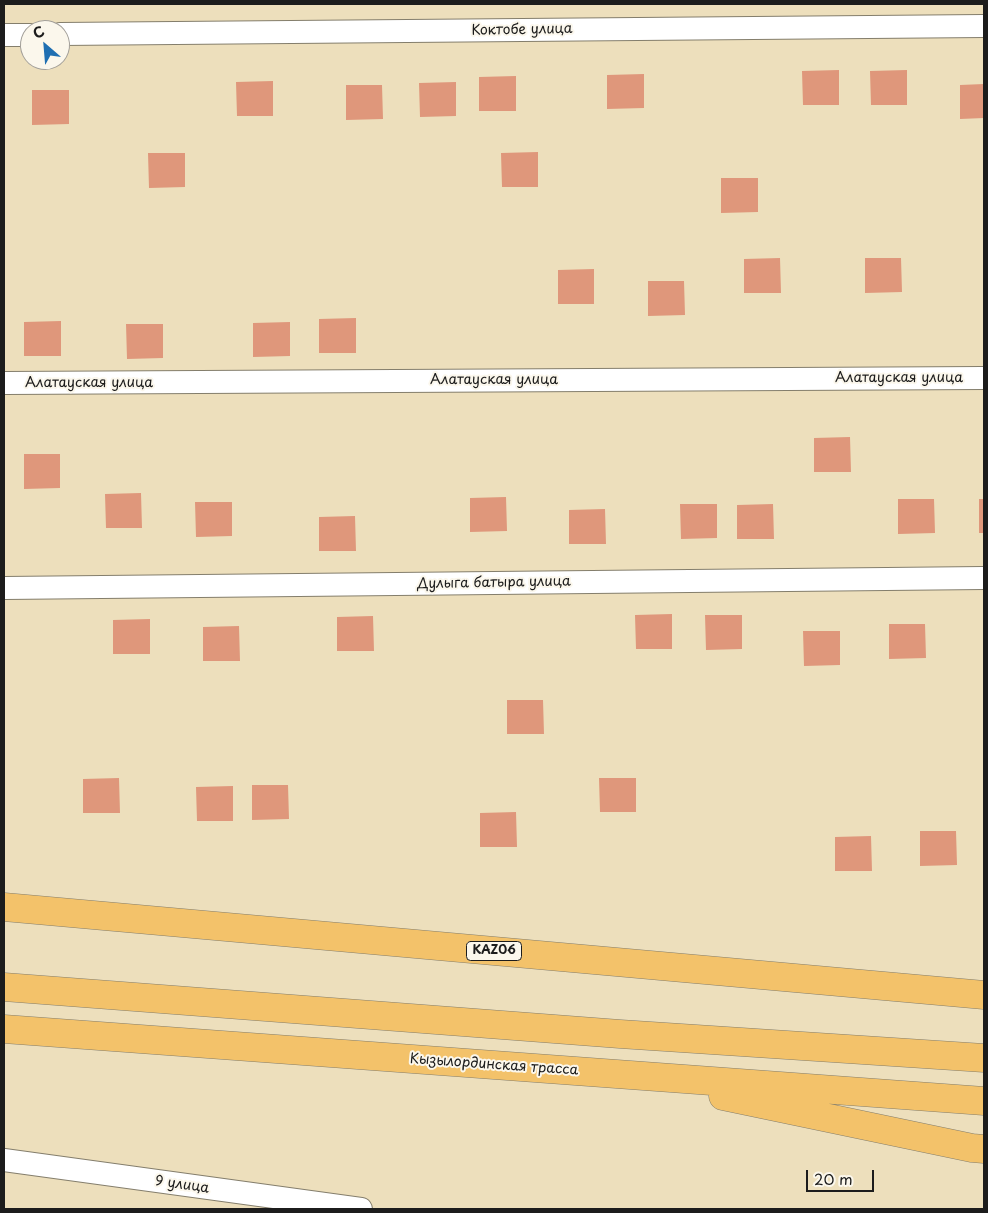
<!DOCTYPE html>
<meta charset="utf-8">
<style>
body{margin:0}
#map{position:relative;width:988px;height:1213px;overflow:hidden;background:#eddfbc;font-family:"Playpen Sans",sans-serif}
canvas{display:block}
.frame{position:absolute;inset:0;border:5px solid #1c1c1c;pointer-events:none}
.north{position:absolute;left:20px;top:20px;width:50px;height:50px;box-sizing:border-box;background:#fbf7ec;border:1px solid #a29f99;border-radius:50%;rotate:333deg;font-size:14px;font-weight:700;line-height:20px;text-align:center;color:#1c1c1c}
.north::after{content:'';display:block;margin:auto;width:18px;height:22px;background:#1f6fb2;clip-path:polygon(50% 0,100% 100%,50% 72%,0 100%)}
.scale{position:absolute;left:806px;top:1170px;width:68px;height:22px;box-sizing:border-box;border:2px solid #1c1c1c;border-top:0;padding-left:6px;font-size:15px;line-height:18px;white-space:nowrap;color:#1c1c1c;-webkit-text-stroke:4px #fbf7ec;paint-order:stroke}
</style>
<div id="map">
<canvas width="988" height="1213"></canvas>
<div class="frame"></div>
<div class="north">С</div>
<div class="scale">20 m</div>
</div>
<script>
const ctx = document.querySelector('canvas').getContext('2d');
ctx.lineJoin = 'round';
function fillPath(path, color) { ctx.fillStyle = color; ctx.fill(path, 'evenodd'); }
const toPath = rows => new Path2D(rows.map(r => 'M' + r).join(''));
function strokePath(path, color, width, dash) { ctx.strokeStyle = color; ctx.lineWidth = width; ctx.lineCap = dash ? 'butt' : 'round'; ctx.setLineDash(dash || []); ctx.stroke(path); }
function label(font, color, halo, rows, align = 'center') {
  ctx.font = font + ' "Playpen Sans",sans-serif'; ctx.lineWidth = 4; ctx.setLineDash([]); ctx.textBaseline = 'middle'; ctx.strokeStyle = halo; ctx.fillStyle = color; for (const [text, x, y, turn = 0] of rows) {
    ctx.save(); ctx.translate(x, y); ctx.rotate((+turn || 0) * Math.PI / 180); ctx.textAlign = isNaN(turn) ? turn : align; if (halo) ctx.strokeText(text, 0, 0); ctx.fillText(text, 0, 0); ctx.restore();
  }
}
fillPath(toPath([
 [839,70,839,105,803,105,802,71],
 [907,70,907,105,871,105,870,71],
 [644,74,644,108,607,109,607,75],
 [516,76,516,111,479,111,479,77],
 [273,81,273,116,237,116,236,82],
 [456,82,456,116,420,117,419,83],
 [984,84,984,118,960,119,960,85],
 [346,85,382,85,383,119,346,120],
 [32,90,69,90,69,124,32,125],
 [538,152,538,187,502,187,501,153],
 [148,153,185,153,185,187,149,188],
 [721,178,758,178,758,212,721,213],
 [780,258,781,293,744,293,744,259],
 [865,258,901,258,902,292,865,293],
 [594,269,594,304,558,304,558,270],
 [648,281,684,281,685,315,648,316],
 [356,318,356,353,319,353,319,319],
 [61,321,61,356,24,356,24,322],
 [290,322,290,356,253,357,253,323],
 [126,324,163,324,163,358,127,359],
 [850,437,851,472,814,472,814,438],
 [24,454,60,454,60,488,24,489],
 [141,493,142,528,106,528,105,494],
 [506,497,507,531,470,532,470,498],
 [898,499,934,499,935,533,898,534],
 [979,499,984,499,984,533,979,533],
 [195,502,232,502,232,536,196,537],
 [680,504,717,504,717,538,681,539],
 [773,504,774,539,737,539,737,505],
 [605,509,606,544,569,544,569,510],
 [355,516,356,551,319,551,319,517],
 [672,614,672,649,636,649,635,615],
 [705,615,742,615,742,649,706,650],
 [373,616,374,651,337,651,337,617],
 [150,619,150,654,113,654,113,620],
 [889,624,925,624,926,658,889,659],
 [239,626,240,661,203,661,203,627],
 [803,631,840,631,840,665,804,666],
 [507,700,543,700,544,734,507,734],
 [119,778,120,813,83,813,83,779],
 [599,778,636,778,636,812,600,812],
 [252,785,288,785,289,819,252,820],
 [233,786,233,821,197,821,196,787],
 [516,812,517,847,480,847,480,813],
 [920,831,956,831,957,865,920,866],
 [871,836,872,871,835,871,835,837]
]), '#df977b');
const minor = toPath([
 [60,34,984,26],
 [4,35,30,35],
 [4,383,984,378],
 [4,588,984,578],
 [4,1160,361,1209]
]);
const trunk = toPath([
 [4,907,984,995],
 [4,987,620,1034,984,1058],
 [4,1029,984,1101],
 [723,1096,972,1148,984,1149]
]);
strokePath(minor, '#847e6c', 24);
strokePath(trunk, '#847e6c', 29);
strokePath(minor, '#fff', 22);
strokePath(trunk, '#f3c26a', 28);
for (const [x, y, w] of [
 [494,951,55]
]) { const box = new Path2D(); box.roundRect(x - w / 2, y - 9.5, w, 19, 4); ctx.fillStyle = '#fbf7ec'; ctx.fill(box); strokePath(box, '#1c1c1c', 1); }
label('bold 12px', '#1c1c1c', null, [
 ["KАZ06",494,951]
]);
label('14px', '#1c1c1c', '#fbf7ec', [
 ["Коктобе улица",522,30,-1],
 ["Алатауская улица",899,378],
 ["Алатауская улица",494,380],
 ["Алатауская улица",89,383],
 ["Дулыга батыра улица",494,583,-1],
 ["Кызылординская трасса",494,1065,4],
 ["9 улица",182,1185,8]
]);
</script>
